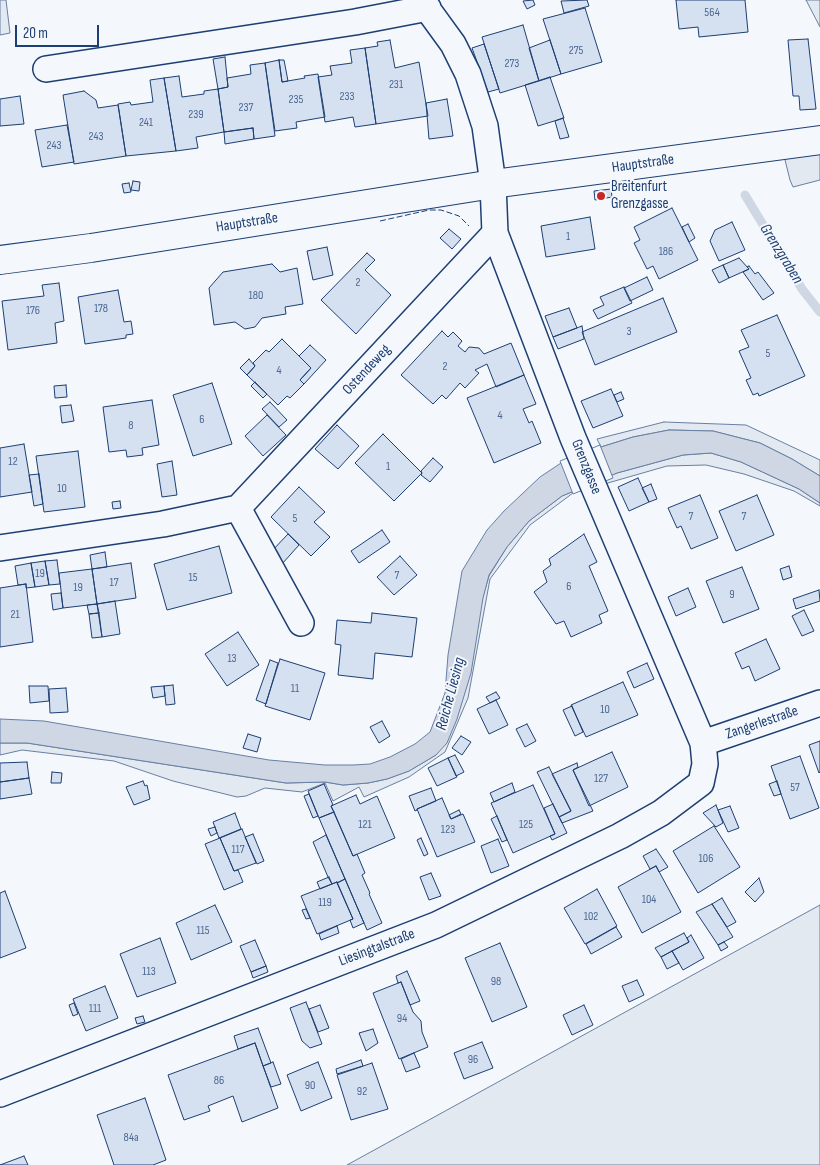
<!DOCTYPE html>
<meta charset="utf-8">
<style>
body{margin:0}
#map{position:relative;width:820px;height:1165px;overflow:hidden;background:#f4f7fb;font-family:"Sofia Sans Condensed",sans-serif}
canvas{display:block}
.scale{position:absolute;left:15px;top:25px;width:84px;height:22px;box-sizing:border-box;border:2px solid #1d3f73;border-top:0;padding-left:6px;font-size:15px;line-height:18px;white-space:nowrap;color:#1d3f73;-webkit-text-stroke:4px #f4f7fb;paint-order:stroke}
</style>
<div id="map">
<canvas width="820" height="1165"></canvas>
<div class="scale">20 m</div>
</div>
<script>
const ctx = document.querySelector('canvas').getContext('2d');
ctx.lineJoin = 'round';
function fillPath(path, color) { ctx.fillStyle = color; ctx.fill(path, 'evenodd'); }
const toPath = rows => new Path2D(rows.map(r => 'M' + r).join(''));
function strokePath(path, color, width, dash) { ctx.strokeStyle = color; ctx.lineWidth = width; ctx.lineCap = dash ? 'butt' : 'round'; ctx.setLineDash(dash || []); ctx.stroke(path); }
function label(font, color, halo, rows, align = 'center') {
  ctx.font = font + ' "Sofia Sans Condensed",sans-serif'; ctx.lineWidth = 4; ctx.setLineDash([]); ctx.textBaseline = 'middle'; ctx.strokeStyle = halo; ctx.fillStyle = color; for (const [text, x, y, turn = 0] of rows) {
    ctx.save(); ctx.translate(x, y); ctx.rotate((+turn || 0) * Math.PI / 180); ctx.textAlign = isNaN(turn) ? turn : align; if (halo) ctx.strokeText(text, 0, 0); ctx.fillText(text, 0, 0); ctx.restore();
  }
}
const green = toPath([
 [0,0,6,0,10,33,0,35,0,0],
 [806,0,820,0,820,27,806,0],
 [820,152,820,180,793,187,790,180,784,156,820,152],
 [664,422,746,425,820,460,820,476,792,459,760,443,713,431,669,430,633,437,601,447,597,439,664,422],
 [711,453,741,462,799,489,820,503,820,506,794,491,744,474,706,465,667,466,573,493,530,525,490,579,468,698,445,752,409,777,364,797,359,787,333,801,325,783,302,792,265,788,246,796,237,797,173,781,114,761,22,750,0,755,0,743,27,743,286,783,325,782,343,785,368,783,387,779,409,771,436,755,489,576,507,547,529,521,562,496,617,473,683,455,711,453],
 [820,905,820,1165,347,1165,820,905]
]);
fillPath(green, '#e3e9f0');
strokePath(green, '#687fa3', 1);
const water = toPath([
 [669,430,713,431,760,443,792,459,820,476,820,503,799,489,741,462,711,453,683,455,617,473,562,496,529,521,507,547,489,575,483,598,471,673,457,719,447,743,436,755,409,771,387,779,368,783,343,785,325,782,286,783,27,743,0,743,0,719,44,721,269,760,325,765,353,765,370,764,390,757,415,744,430,732,445,693,448,655,462,571,487,530,504,511,540,477,561,463,601,447,633,437,669,430]
]);
fillPath(water, '#cfd7e4');
strokePath(water, '#687fa3', 1);
const pier = toPath([
 [600,445,613,478,573,494,560,461,600,445]
]);
fillPath(pier, '#f4f7fb');
strokePath(pier, '#687fa3', 1);
strokePath(toPath([
 [745,195,802,289,820,312]
]), '#cfd7e4', 9);
const building = toPath([
 [533,0,535,5,527,9,523,1,533,0],
 [587,0,589,6,564,13,561,1,587,0],
 [676,0,745,0,748,32,699,37,698,27,679,29,676,0],
 [585,8,602,62,561,74,543,19,585,8],
 [523,25,539,81,500,93,482,37,523,25],
 [808,39,816,109,800,110,799,96,793,96,788,40,808,39],
 [390,40,395,68,419,62,428,116,376,124,365,48,378,46,377,42,390,40],
 [550,40,561,74,539,81,529,48,550,40],
 [484,44,499,89,488,92,472,48,484,44],
 [365,48,376,124,355,127,353,117,325,122,318,77,332,75,330,66,352,63,350,50,365,48],
 [225,57,228,87,218,89,213,59,225,57],
 [279,60,282,82,305,78,304,76,318,74,325,117,296,122,297,128,275,131,265,63,279,60],
 [279,60,284,60,288,81,282,82,279,60],
 [265,63,275,136,254,139,253,128,224,132,218,89,228,87,227,78,251,74,250,65,265,63],
 [179,76,182,97,204,94,204,91,218,89,224,132,196,137,198,148,176,151,164,78,179,76],
 [550,77,564,118,538,126,525,85,550,77],
 [164,78,176,151,126,156,118,104,130,102,131,105,153,102,150,80,164,78],
 [84,91,96,100,98,108,118,105,126,156,74,164,63,95,84,91],
 [20,96,24,124,0,126,0,99,20,96],
 [447,99,453,136,429,139,426,103,447,99],
 [563,118,569,137,560,139,555,121,563,118],
 [67,125,74,162,42,167,35,130,67,125],
 [253,128,254,139,225,144,224,132,253,128],
 [133,181,140,182,139,191,131,190,133,181],
 [129,183,131,192,124,193,122,184,129,183],
 [611,189,612,197,595,200,594,191,611,189],
 [672,208,698,260,659,279,653,266,647,269,634,243,640,240,634,227,672,208],
 [590,217,595,249,546,257,541,226,590,217],
 [732,222,745,250,719,261,710,241,715,230,732,222],
 [688,224,695,238,689,242,682,227,688,224],
 [449,229,461,239,452,249,440,238,449,229],
 [327,247,333,275,313,280,307,251,327,247],
 [367,253,375,260,365,270,391,295,356,334,321,300,367,253],
 [739,258,749,269,729,278,723,265,739,258],
 [272,264,280,272,297,268,303,304,285,307,286,314,262,318,255,327,245,329,235,322,214,325,209,288,223,272,272,264],
 [723,265,729,278,719,283,712,270,723,265],
 [749,266,755,274,758,272,774,293,763,300,743,272,749,269,747,267,749,266],
 [647,277,653,290,630,301,624,288,647,277],
 [59,283,64,321,55,323,57,343,8,350,2,301,44,296,42,285,59,283],
 [624,287,632,303,598,319,593,310,604,305,600,297,624,287],
 [118,290,124,322,131,321,133,334,126,335,126,338,85,344,78,297,118,290],
 [663,298,677,332,595,365,582,332,663,298],
 [569,308,577,328,553,337,545,316,569,308],
 [777,315,805,376,759,396,758,393,753,395,746,380,751,378,739,351,749,347,741,330,777,315],
 [582,326,584,339,558,349,553,337,582,326],
 [442,331,448,337,453,332,462,341,458,346,465,352,469,347,479,348,484,354,511,343,524,375,496,387,487,364,475,370,479,373,465,388,460,383,446,399,442,395,433,404,401,375,442,331],
 [282,339,311,368,300,380,304,384,290,398,287,396,278,405,247,375,255,366,253,363,266,350,269,352,282,339],
 [310,345,326,360,304,384,300,380,311,368,299,356,310,345],
 [249,359,255,366,247,375,240,368,249,359],
 [524,375,536,404,523,409,529,423,532,421,541,443,494,463,467,398,524,375],
 [255,382,267,394,263,398,251,386,255,382],
 [212,383,232,444,193,456,173,395,212,383],
 [66,385,67,397,55,398,54,386,66,385],
 [611,389,623,416,593,428,581,401,611,389],
 [621,392,624,399,617,402,614,395,621,392],
 [152,400,159,445,142,448,143,455,127,457,126,450,109,452,103,407,152,400],
 [270,402,287,420,279,427,262,409,270,402],
 [71,405,74,421,62,423,60,406,71,405],
 [267,415,286,435,263,456,245,436,267,415],
 [337,425,359,446,338,469,315,449,337,425],
 [383,434,422,473,394,501,355,463,383,434],
 [24,444,32,492,0,497,0,448,24,444],
 [78,451,85,507,44,512,36,456,78,451],
 [433,458,443,467,430,482,421,475,422,473,421,471,433,458],
 [172,461,177,495,162,497,157,464,172,461],
 [39,474,43,504,34,506,29,475,39,474],
 [638,478,649,502,629,511,618,487,638,478],
 [651,484,657,499,649,502,642,488,651,484],
 [299,487,325,512,314,522,330,537,311,556,271,517,299,487],
 [700,495,718,538,691,549,681,526,677,528,668,508,700,495],
 [757,495,774,535,736,551,719,511,757,495],
 [120,501,121,508,113,509,112,502,120,501],
 [382,530,390,542,359,563,351,551,382,530],
 [288,534,299,545,282,564,270,553,288,534],
 [584,534,597,562,589,566,608,611,599,615,602,623,571,637,564,621,556,624,534,592,547,582,543,571,551,565,549,559,584,534],
 [219,546,232,593,167,610,154,564,219,546],
 [105,552,107,567,92,569,90,555,105,552],
 [400,556,417,575,394,595,377,577,400,556],
 [57,560,60,584,49,585,45,561,57,560],
 [45,561,49,585,35,587,31,563,45,561],
 [31,563,35,587,26,588,26,584,18,585,15,566,31,563],
 [131,563,136,598,97,604,92,569,131,563],
 [789,566,792,577,783,580,780,569,789,566],
 [742,567,759,609,723,623,706,581,742,567],
 [92,569,97,604,63,608,59,573,92,569],
 [26,584,33,642,0,647,0,588,26,584],
 [688,588,696,607,676,616,668,597,688,588],
 [819,590,820,601,796,609,793,599,819,590],
 [61,593,63,608,53,610,51,594,61,593],
 [115,601,120,634,102,637,97,604,115,601],
 [97,604,99,613,89,614,87,605,97,604],
 [804,610,814,631,802,636,792,616,804,610],
 [99,613,102,637,92,638,89,614,99,613],
 [372,613,417,618,412,657,375,653,373,679,338,675,341,645,335,644,337,620,371,623,372,613],
 [238,632,259,665,227,686,205,654,238,632],
 [766,639,780,669,755,681,749,666,742,669,735,653,766,639],
 [280,659,325,673,310,720,265,706,280,659],
 [270,660,278,663,266,704,256,700,270,660],
 [647,663,654,679,634,688,627,672,647,663],
 [623,682,638,715,586,737,571,705,623,682],
 [173,685,175,704,166,705,164,686,173,685],
 [29,686,48,686,49,701,30,703,29,686],
 [164,686,165,696,153,698,151,687,164,686],
 [66,688,68,712,50,713,49,689,66,688],
 [496,692,500,698,490,703,486,697,496,692],
 [496,700,508,725,489,734,477,709,496,700],
 [572,706,583,732,575,736,563,710,572,706],
 [382,721,390,736,379,743,370,727,382,721],
 [527,724,536,741,525,747,516,729,527,724],
 [248,734,261,738,257,752,243,748,248,734],
 [461,736,471,742,462,755,452,748,461,736],
 [820,741,820,772,819,773,809,745,820,741],
 [612,752,628,787,589,806,573,770,612,752],
 [455,755,464,772,456,776,448,758,455,755],
 [800,756,819,808,790,819,771,766,800,756],
 [448,758,457,777,437,786,428,768,448,758],
 [27,762,29,778,0,782,0,763,27,762],
 [577,763,578,767,573,770,593,811,562,823,559,817,571,811,552,774,577,763],
 [549,767,571,811,559,817,537,772,549,767],
 [52,772,62,773,61,783,51,783,52,772],
 [29,778,32,794,0,799,0,782,29,778],
 [143,781,145,786,147,785,150,799,134,805,126,787,143,781],
 [777,781,781,794,774,796,769,784,777,781],
 [512,783,515,792,494,802,490,793,512,783],
 [324,784,333,805,331,806,334,812,319,818,308,791,324,784],
 [533,785,555,834,513,853,491,803,533,785],
 [431,788,436,801,417,809,417,810,415,811,409,796,431,788],
 [309,794,318,816,313,818,304,796,309,794],
 [356,795,360,804,377,796,395,838,353,856,331,806,356,795],
 [442,798,451,819,463,814,475,842,437,857,417,809,442,798],
 [553,804,567,833,552,840,550,836,555,834,544,808,553,804],
 [716,805,723,823,716,827,703,813,716,805],
 [730,806,739,828,728,832,718,810,730,806],
 [459,810,461,814,451,819,449,815,459,810],
 [334,812,353,856,357,854,365,873,362,875,370,893,369,894,382,923,367,930,319,818,334,812],
 [235,813,241,829,219,838,213,822,235,813],
 [497,816,507,840,502,842,491,819,497,816],
 [714,826,740,867,698,893,673,851,714,826],
 [215,827,217,833,211,836,208,829,215,827],
 [242,829,256,863,234,871,220,838,242,829],
 [253,834,264,861,257,864,245,837,253,834],
 [326,835,345,879,337,883,337,882,332,884,328,877,313,842,326,835],
 [220,838,234,871,238,870,243,882,224,890,205,844,220,838],
 [421,838,428,854,424,856,417,840,421,838],
 [498,839,509,866,491,873,481,846,498,839],
 [656,849,668,867,659,872,656,866,650,869,643,856,656,849],
 [656,866,681,912,642,933,618,887,656,866],
 [431,873,441,896,429,900,420,877,431,873],
 [329,877,332,884,320,889,317,882,329,877],
 [759,878,764,892,755,902,745,892,759,878],
 [345,879,364,923,353,928,350,920,353,919,337,883,345,879],
 [337,882,353,919,317,934,301,896,337,882],
 [597,889,617,926,585,944,564,908,597,889],
 [5,891,26,948,0,958,0,893,5,891],
 [722,898,736,922,727,927,712,904,722,898],
 [712,904,733,937,718,945,696,912,712,904],
 [215,905,232,942,191,960,176,923,215,905],
 [306,909,310,918,306,919,302,910,306,909],
 [337,926,339,933,321,940,319,934,337,926],
 [616,927,622,937,591,954,586,944,616,927],
 [684,933,689,942,661,957,655,948,684,933],
 [691,935,704,958,683,970,672,951,689,942,687,938,691,935],
 [160,938,176,983,137,997,120,954,160,938],
 [255,940,266,966,251,972,240,946,255,940],
 [724,942,728,947,721,951,718,945,724,942],
 [500,943,527,1007,492,1022,465,958,500,943],
 [672,951,679,963,667,969,661,957,672,951],
 [266,966,268,972,253,978,251,972,266,966],
 [407,971,420,1001,410,1005,401,982,398,983,396,976,407,971],
 [637,980,644,995,629,1002,622,986,637,980],
 [401,982,413,1012,421,1021,422,1032,428,1047,399,1059,373,993,401,982],
 [105,986,118,1018,86,1031,73,999,105,986],
 [306,1002,322,1044,310,1048,302,1041,290,1008,306,1002],
 [74,1003,78,1014,73,1016,69,1005,74,1003],
 [320,1005,329,1028,318,1032,309,1009,320,1005],
 [584,1005,593,1025,572,1035,563,1015,584,1005],
 [143,1016,145,1022,137,1024,135,1018,143,1016],
 [258,1028,271,1063,263,1066,255,1043,238,1049,234,1036,258,1028],
 [373,1029,378,1043,366,1051,359,1033,373,1029],
 [482,1042,493,1068,464,1079,454,1053,482,1042],
 [255,1043,278,1108,242,1122,233,1096,208,1106,210,1111,184,1120,168,1075,255,1043],
 [414,1053,420,1067,406,1072,401,1059,414,1053],
 [361,1060,363,1066,337,1074,336,1069,361,1060],
 [273,1062,281,1084,271,1087,263,1066,273,1062],
 [318,1062,332,1098,301,1111,287,1075,318,1062],
 [372,1063,388,1109,351,1120,337,1075,372,1063],
 [145,1098,166,1160,153,1165,114,1165,97,1115,145,1098],
 [24,1156,28,1165,0,1165,24,1156]
]);
fillPath(building, '#d5e0f0');
strokePath(building, '#1d3f73', 1);
const street = toPath([
 [46,69,355,22,428,8],
 [238,508,301,623],
 [0,548,163,524,238,508,495,233],
 [703,743,820,703],
 [0,1094,436,925,620,836,661,813,701,783,705,764,703,743,573,438,495,233,493,184,485,126,468,74,453,44,421,0]
]);
const primary = toPath([
 [0,260,91,248,493,184,820,140]
]);
strokePath(street, '#1d3f73', 28);
strokePath(primary, '#1d3f73', 30);
strokePath(street, '#f4f7fb', 25);
strokePath(primary, '#f4f7fb', 28);
strokePath(toPath([
 [380,221,429,210,441,210,459,216,469,226]
]), '#1d3f73', 1, [6, 2.5]);
for (const [x, y, r, color] of [
 [601,196,5,"#c62828"]
]) { const dot = new Path2D(); dot.arc(x, y, r, 0, 2 * Math.PI); ctx.fillStyle = color; ctx.fill(dot); strokePath(dot, '#f4f7fb', 2); }
label('12px', '#4b6792', null, [
 ["564",712,13],
 ["275",576,51],
 ["273",512,64],
 ["231",396,85],
 ["233",347,97],
 ["235",296,100],
 ["237",246,108],
 ["239",196,115],
 ["241",146,123],
 ["243",96,137],
 ["243",54,146],
 ["1",568,237],
 ["186",666,252],
 ["2",358,283],
 ["180",256,296],
 ["178",101,309],
 ["176",33,311],
 ["3",629,332],
 ["5",768,354],
 ["2",445,367],
 ["4",279,371],
 ["4",500,416],
 ["6",202,420],
 ["8",131,426],
 ["12",13,462],
 ["1",388,467],
 ["10",62,489],
 ["7",691,517],
 ["7",744,517],
 ["5",295,519],
 ["19",40,574],
 ["7",397,576],
 ["15",193,578],
 ["17",114,583],
 ["6",569,587],
 ["19",78,588],
 ["9",732,595],
 ["21",15,615],
 ["13",232,659],
 ["11",295,689],
 ["10",605,710],
 ["127",601,779],
 ["57",795,788],
 ["121",365,825],
 ["125",526,825],
 ["123",448,830],
 ["117",238,850],
 ["106",706,859],
 ["104",649,900],
 ["119",325,903],
 ["102",591,917],
 ["115",203,931],
 ["113",149,972],
 ["98",496,982],
 ["111",95,1009],
 ["94",402,1019],
 ["96",473,1060],
 ["86",219,1081],
 ["90",310,1086],
 ["92",362,1092],
 ["84a",131,1138]
]);
label('15px', '#1d3f73', '#f4f7fb', [
 ["Hauptstraße",643,164,-8],
 ["Hauptstraße",247,223,-9],
 ["Ostendeweg",367,370,-47],
 ["Grenzgasse",586,467,68],
 ["Zangerlestraße",762,723,-19],
 ["Liesingtalstraße",377,948,-21]
]);
label('15px', '#1d3f73', '#f4f7fb', [
 ["Breitenfurt",611,187],
 ["Grenzgasse",611,204]
], 'left');
label('italic 16px', '#1d3f73', '#f4f7fb', [
 ["Grenzgraben",781,254,58],
 ["Reiche Liesing",451,694,-75]
]);
</script>
